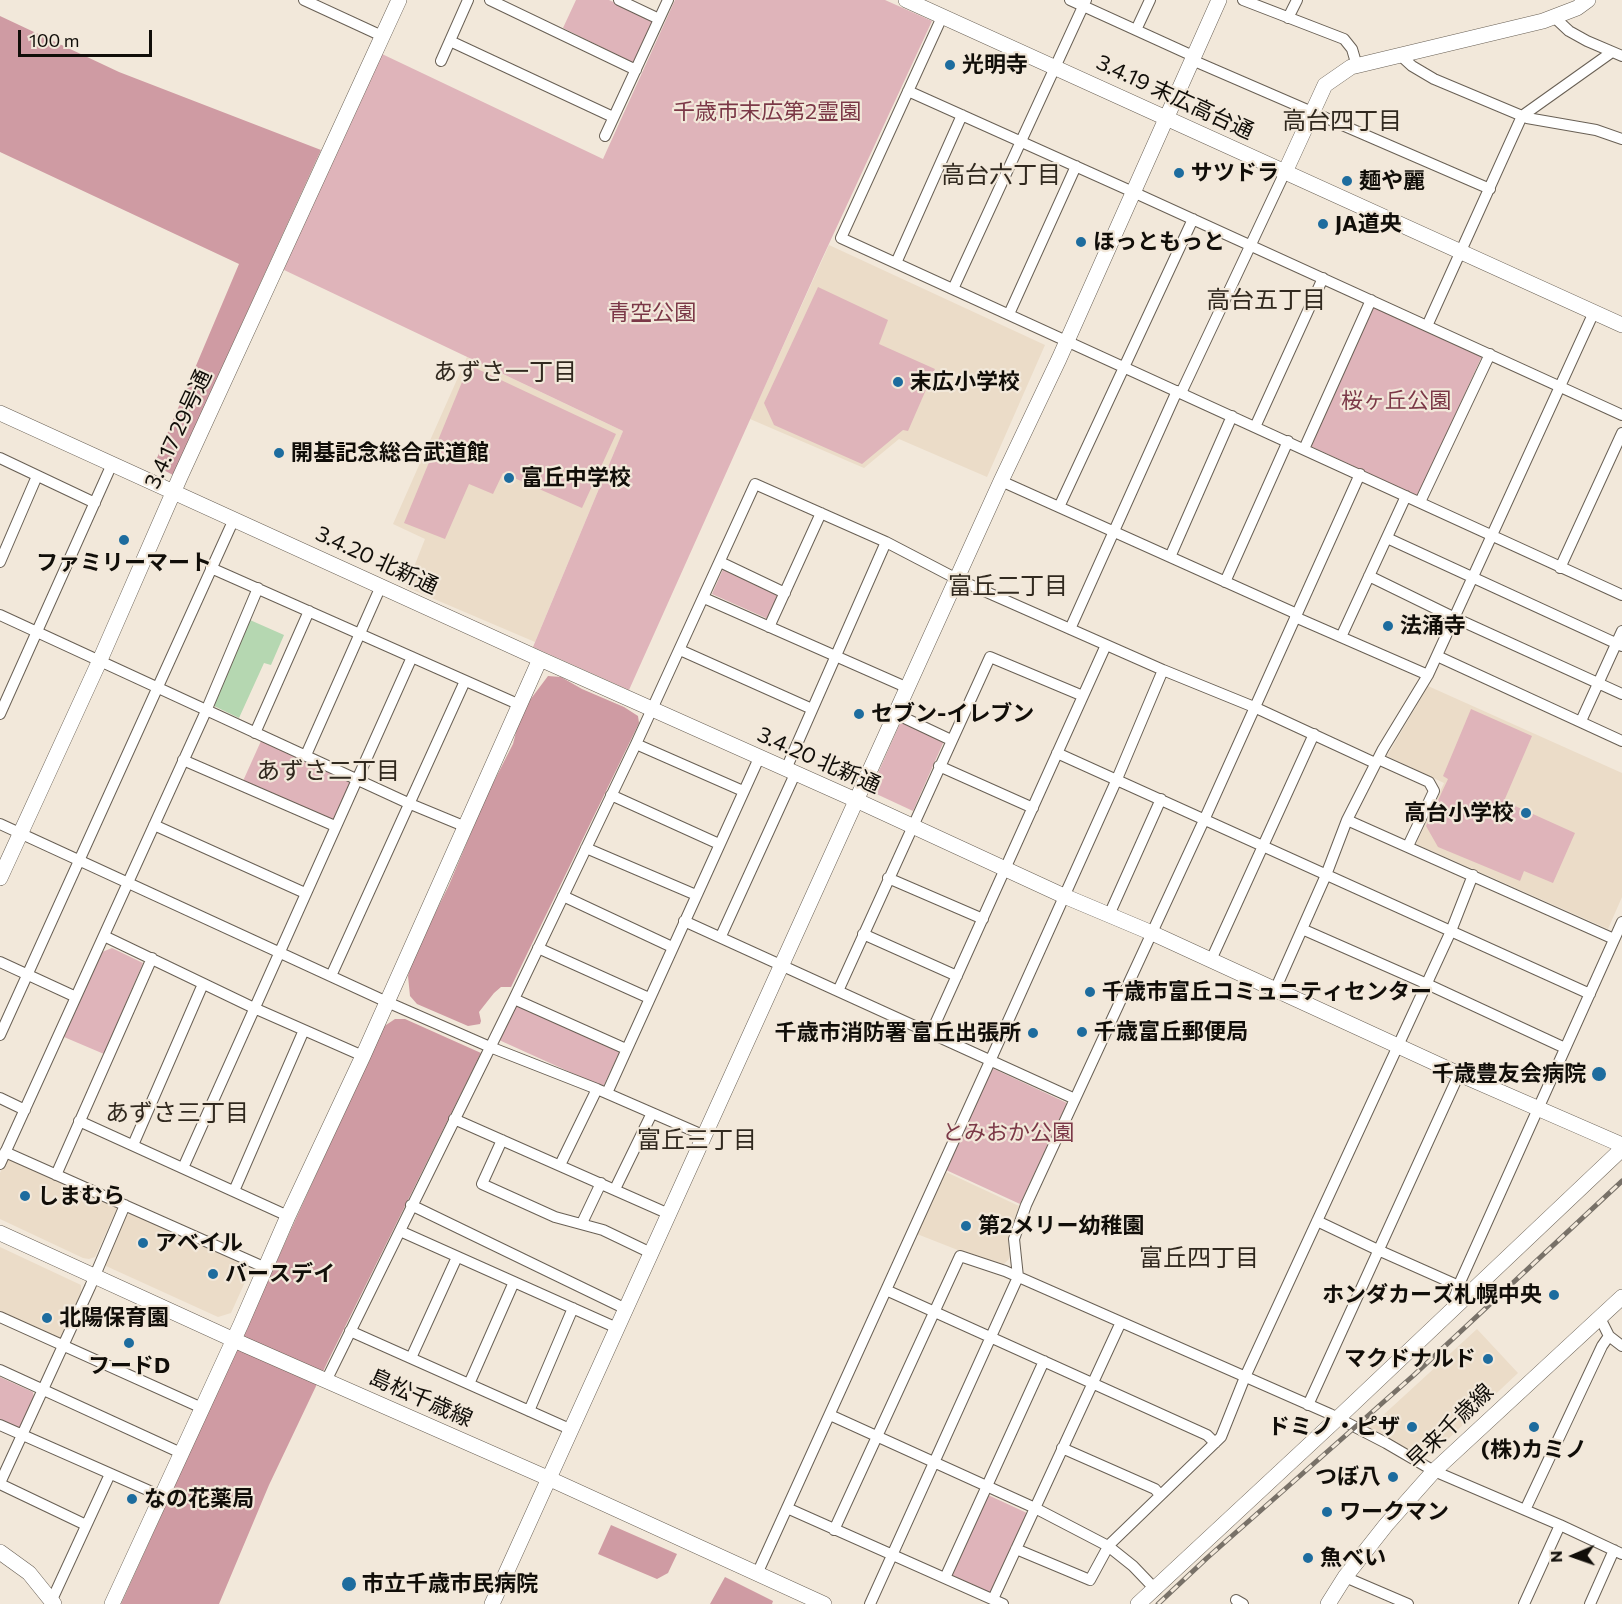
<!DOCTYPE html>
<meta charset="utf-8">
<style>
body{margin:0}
#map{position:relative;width:1622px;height:1604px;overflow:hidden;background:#f2e8da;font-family:Commissioner,sans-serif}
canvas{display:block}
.north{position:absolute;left:1544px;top:1526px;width:60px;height:60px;-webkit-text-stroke:4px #f2e8da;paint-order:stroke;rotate:268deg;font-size:16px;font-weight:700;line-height:24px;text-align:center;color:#110e09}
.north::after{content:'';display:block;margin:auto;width:21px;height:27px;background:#110e09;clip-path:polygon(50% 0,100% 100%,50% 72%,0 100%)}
.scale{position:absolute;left:18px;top:30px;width:134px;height:27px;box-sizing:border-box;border:3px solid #110e09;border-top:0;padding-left:8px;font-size:18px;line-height:21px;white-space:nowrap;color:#110e09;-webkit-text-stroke:4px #f2e8da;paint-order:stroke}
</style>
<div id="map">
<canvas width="1622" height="1604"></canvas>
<div class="north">N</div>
<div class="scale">100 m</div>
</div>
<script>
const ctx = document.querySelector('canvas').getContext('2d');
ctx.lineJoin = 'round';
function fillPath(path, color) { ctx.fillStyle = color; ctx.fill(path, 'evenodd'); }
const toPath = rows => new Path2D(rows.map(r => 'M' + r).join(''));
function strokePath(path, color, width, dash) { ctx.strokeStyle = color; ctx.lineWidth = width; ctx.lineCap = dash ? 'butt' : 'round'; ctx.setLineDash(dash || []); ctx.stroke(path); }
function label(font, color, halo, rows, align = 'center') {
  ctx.font = font + ' Commissioner,"Noto Sans JP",sans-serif'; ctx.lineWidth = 4.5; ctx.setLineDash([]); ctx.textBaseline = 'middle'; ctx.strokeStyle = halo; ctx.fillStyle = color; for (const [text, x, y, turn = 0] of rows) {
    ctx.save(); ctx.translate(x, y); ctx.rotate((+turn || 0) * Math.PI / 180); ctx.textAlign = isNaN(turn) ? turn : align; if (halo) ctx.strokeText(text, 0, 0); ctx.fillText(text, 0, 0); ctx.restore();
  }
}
fillPath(toPath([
 [829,245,1045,345,987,477,899,439,864,468,750,419],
 [467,357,623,431,535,642,406,587,425,539,393,524],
 [1428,686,1622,773,1622,897,1608,929,1416,844,1444,783,1387,756],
 [11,1160,115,1206,117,1209,95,1257,89,1259,83,1258,0,1219,0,1173,4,1164,7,1161],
 [946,1172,1019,1206,1008,1242,1010,1253,1009,1259,1001,1267,917,1234],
 [132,1213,249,1267,250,1271,231,1313,218,1317,106,1266,104,1263,124,1217],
 [0,1247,81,1285,81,1294,60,1339,0,1311],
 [1477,1329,1518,1373,1430,1456,1424,1457,1368,1429]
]), '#ebdcc8');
fillPath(toPath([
 [576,0,609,0,654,21,633,63,563,28],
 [675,0,885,0,932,21,821,261,629,690,533,647,623,431,282,269,382,54,603,159],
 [818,287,888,320,879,344,935,369,908,431,903,430,862,464,774,425,764,403],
 [1373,307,1482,356,1418,496,1310,446],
 [469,365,616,434,582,508,503,473,493,494,469,484,445,539,404,523],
 [724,567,780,594,768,619,712,594],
 [1471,709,1532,736,1504,801,1575,833,1553,883,1524,871,1520,881,1438,847,1426,826,1448,779,1443,776],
 [901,721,944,741,913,811,870,791],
 [261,741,349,779,351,783,334,819,332,820,243,781],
 [112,948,143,963,104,1054,64,1037,102,952],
 [517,1004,620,1051,603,1087,499,1040],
 [992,1068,1067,1103,1020,1204,946,1170],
 [0,1377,33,1392,34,1397,20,1428,16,1430,0,1422],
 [988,1495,1027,1513,989,1595,950,1578]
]), '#dfb4ba');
fillPath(toPath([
 [0,16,119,72,321,150,173,475,154,465,239,264,0,152],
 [548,676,561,677,582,689,624,707,638,716,639,723,511,987,501,987,494,993,479,1012,481,1021,480,1024,468,1026,417,1004,410,996,408,976,412,960,449,885,486,797,513,744,519,720,527,704],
 [395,1019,405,1019,481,1053,327,1363,269,1485,219,1604,121,1604,383,1027],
 [611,1525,677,1554,668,1573,657,1579,598,1554],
 [725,1577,773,1601,772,1604,710,1604]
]), '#cf9ba3');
fillPath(toPath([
 [250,620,284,635,271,665,264,663,239,718,212,705]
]), '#b5d7b1');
const street = toPath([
 [304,0,382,36],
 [490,0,636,70],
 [619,0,659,19],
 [1070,0,1193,56],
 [1243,0,1344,39,1352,49,1357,66],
 [942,17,841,238,1622,595],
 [1554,17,1569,31,1587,41,1622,56],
 [1288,18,1297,0],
 [1136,30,1150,0],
 [450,41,613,117],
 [1400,55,1412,66,1434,79,1527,118,1596,130,1622,139],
 [1192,60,1490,189],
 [441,61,468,0],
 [908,91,1133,192,1622,415],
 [605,136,668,0],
 [896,263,962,115],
 [953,289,1086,0],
 [1009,314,1076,166],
 [1427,326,1522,116,1612,52],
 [1181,393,1285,172],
 [1255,427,1323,278],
 [1304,449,1371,300],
 [0,458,95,503],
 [1001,481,1297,614],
 [1420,502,1490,354],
 [1059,507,1193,219],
 [1387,538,1622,646],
 [1170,557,1232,416],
 [0,562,37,476],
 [720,562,785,593],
 [211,568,520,705],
 [1560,568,1622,433],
 [1369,576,1455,618,1622,694],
 [1225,582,1288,441],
 [704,598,908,688],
 [0,615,408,803,466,827],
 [1295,617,1428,675],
 [769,627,821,513],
 [1070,629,1177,391],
 [1341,637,1406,496],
 [680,650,812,709],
 [1437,656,1622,741],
 [0,714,112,464],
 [896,714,951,740],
 [1581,721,1622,631],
 [255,733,309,611],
 [636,744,743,791],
 [1057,753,1590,994],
 [306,755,381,586],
 [1378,759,1429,782,1434,791,1408,846],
 [183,760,335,826],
 [939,766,1033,808],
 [786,769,886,542],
 [611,795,719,844],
 [1347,820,1614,939],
 [0,824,387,1002,490,1047,597,1089,705,1136],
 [154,825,305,893],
 [586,848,696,895],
 [888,878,983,919],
 [563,896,672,947],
 [1109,915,1161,799],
 [684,921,1075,1099],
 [1302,929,1427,984,1565,1048],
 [863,934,957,976],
 [104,936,254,1008,363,1056],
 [721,936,795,774],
 [538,948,649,998],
 [1211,960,1314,734],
 [0,962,76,997],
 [331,976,465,681],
 [1275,990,1326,875,1347,820,1383,749,1428,675,1594,312],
 [838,991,990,657,1083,696],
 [514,999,626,1049],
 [931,1033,1106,645],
 [0,1035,234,519],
 [607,1093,759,758],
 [0,1098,25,1110],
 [454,1119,669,1214],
 [79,1121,288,1216],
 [502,1140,482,1184,555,1217,603,1230,651,1253],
 [133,1145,203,984],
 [5,1152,266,1268],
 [0,1164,206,711,258,588],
 [560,1165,597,1089],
 [183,1168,412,657],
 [56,1175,152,958],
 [615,1189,652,1113],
 [234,1191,304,1030],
 [411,1205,626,1309],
 [1317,1221,1378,1250,1459,1286],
 [582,1223,601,1183],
 [400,1231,617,1328],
 [886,1290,1207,1435,1215,1443],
 [1455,1308,1455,1296,1461,1280,1622,922],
 [0,1317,202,1408],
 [1600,1318,1609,1336,1622,1346],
 [350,1331,572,1430],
 [411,1358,457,1257],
 [0,1370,181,1453],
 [326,1381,514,999,636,744,755,484,886,542,957,579,1163,670,1254,707,1375,763],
 [469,1384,514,1282],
 [1308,1405,1459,1074],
 [529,1411,573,1308],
 [830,1415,1035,1508,1108,1546,1133,1566,1156,1590],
 [0,1425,161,1496],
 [1062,1448,1155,1489,1160,1495],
 [0,1483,90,1287,125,1205],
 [0,1484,86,1525],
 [787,1508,1003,1604],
 [1525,1510,1602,1346,1609,1336],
 [834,1530,960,1256,1005,1271,1330,1414,1386,1443,1434,1471,1560,1525,1622,1554],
 [1016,1549,1090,1580,1109,1545,1221,1437,1245,1377,1451,931,1473,875],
 [757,1574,991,1059,1117,779,1163,670],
 [1345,1577,1408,1604],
 [945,1578,1044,1361],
 [993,1599,1121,1322],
 [1236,1600,1243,1604],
 [50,1604,110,1474],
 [870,1604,1018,1277,1014,1239,1026,1205,1205,818,1360,474],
 [1524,1604,1560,1525],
 [1590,1604,1614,1550]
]);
const secondary = toPath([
 [906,0,1622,325],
 [1285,172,1325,85,1351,67,1543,21,1577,8,1588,0],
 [0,413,540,659,858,801,1064,896,1152,933,1459,1074,1622,1145],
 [0,878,100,660,180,477,399,0],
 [0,1233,245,1345,550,1479,824,1604],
 [0,1552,29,1573,54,1604],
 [112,1604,241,1324,288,1216,363,1056,540,659],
 [492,1604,1001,481,1059,359,1219,0],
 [1138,1604,1338,1418,1622,1149],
 [1328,1604,1345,1577,1386,1525,1434,1471,1622,1297]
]);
strokePath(street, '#696055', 12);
strokePath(secondary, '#696055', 16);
strokePath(street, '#fff', 10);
strokePath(secondary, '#fff', 15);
const rail = toPath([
 [1158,1604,1207,1558,1414,1375,1622,1181]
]);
strokePath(rail, '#787168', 5);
strokePath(rail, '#f2e8da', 3, [9]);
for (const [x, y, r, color] of [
 [950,65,6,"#1d6c9e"],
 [1179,173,6,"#1d6c9e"],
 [1347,181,6,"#1d6c9e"],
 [1323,224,6,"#1d6c9e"],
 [1081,242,6,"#1d6c9e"],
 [898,382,6,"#1d6c9e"],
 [279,453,6,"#1d6c9e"],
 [509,478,6,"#1d6c9e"],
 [124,540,6,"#1d6c9e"],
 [1388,626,6,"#1d6c9e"],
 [859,714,6,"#1d6c9e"],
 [1526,813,6,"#1d6c9e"],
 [1090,992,6,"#1d6c9e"],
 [1082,1032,6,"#1d6c9e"],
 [1033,1033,6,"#1d6c9e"],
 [1599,1074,8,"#1d6c9e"],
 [25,1196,6,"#1d6c9e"],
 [966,1226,6,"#1d6c9e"],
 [143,1243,6,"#1d6c9e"],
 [213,1274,6,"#1d6c9e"],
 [1554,1295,6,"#1d6c9e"],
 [47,1318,6,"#1d6c9e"],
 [129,1343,6,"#1d6c9e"],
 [1488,1359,6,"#1d6c9e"],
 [1412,1427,6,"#1d6c9e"],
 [1534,1427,6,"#1d6c9e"],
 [1393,1477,6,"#1d6c9e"],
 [132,1499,6,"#1d6c9e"],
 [1327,1512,6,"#1d6c9e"],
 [1308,1558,6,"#1d6c9e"],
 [349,1584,8,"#1d6c9e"]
]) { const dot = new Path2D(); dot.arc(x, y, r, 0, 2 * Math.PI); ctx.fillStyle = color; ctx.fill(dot); strokePath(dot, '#f2e8da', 2); }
label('bold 22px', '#110e09', '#f2e8da', [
 ["光明寺",962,65],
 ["サツドラ",1191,173],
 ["麺や麗",1359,181],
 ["JA道央",1335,224],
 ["ほっともっと",1093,242],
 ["末広小学校",910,382],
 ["開基記念総合武道館",291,453],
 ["富丘中学校",521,478],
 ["ファミリーマート",124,563,"center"],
 ["法涌寺",1400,626],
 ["セブン-イレブン",871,714],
 ["高台小学校",1514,813,"right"],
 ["千歳市富丘コミュニティセンター",1102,992],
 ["千歳富丘郵便局",1094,1032],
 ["千歳市消防署 富丘出張所",1021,1033,"right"],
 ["千歳豊友会病院",1586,1074,"right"],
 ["しまむら",37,1196],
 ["第2メリー幼稚園",978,1226],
 ["アベイル",155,1243],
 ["バースデイ",225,1274],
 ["ホンダカーズ札幌中央",1542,1295,"right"],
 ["北陽保育園",59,1318],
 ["マクドナルド",1476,1359,"right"],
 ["フードD",129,1366,"center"],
 ["ドミノ・ピザ",1400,1427,"right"],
 ["(株)カミノ",1534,1450,"center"],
 ["つぼ八",1381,1477,"right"],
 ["なの花薬局",144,1499],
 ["ワークマン",1339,1512],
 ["魚べい",1320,1558],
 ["市立千歳市民病院",362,1584]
], 'left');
label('22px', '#110e09', '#f2e8da', [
 ["3.4.19 末広高台通",1175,97,25],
 ["3.4.17 29号通",178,429,-65],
 ["3.4.20 北新通",377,560,25],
 ["3.4.20 北新通",819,760,24],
 ["島松千歳線",421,1398,24],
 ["早来千歳線",1450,1426,-44]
]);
label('22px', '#7b3847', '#f2e8da', [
 ["千歳市末広第2霊園",767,112],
 ["青空公園",652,313],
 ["桜ヶ丘公園",1396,401],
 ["とみおか公園",1008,1133]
]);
label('24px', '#31291f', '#f2e8da', [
 ["高台四丁目",1342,121],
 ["高台六丁目",1001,175],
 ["高台五丁目",1266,300],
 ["あずさ一丁目",505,372],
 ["富丘二丁目",1008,586],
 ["あずさ二丁目",328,771],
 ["あずさ三丁目",177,1113],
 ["富丘三丁目",697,1140],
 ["富丘四丁目",1199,1258]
]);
</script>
